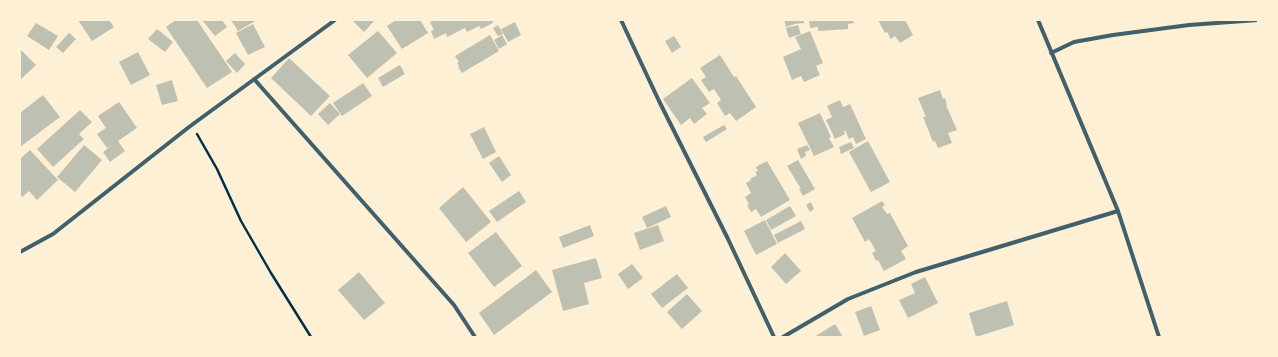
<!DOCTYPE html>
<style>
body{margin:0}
#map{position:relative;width:1278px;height:357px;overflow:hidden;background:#fdf0d5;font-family:"Nunito Sans",sans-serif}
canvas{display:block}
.frame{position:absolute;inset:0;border:21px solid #fdf0d5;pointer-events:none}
</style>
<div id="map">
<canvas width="1278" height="357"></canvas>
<div class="frame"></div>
</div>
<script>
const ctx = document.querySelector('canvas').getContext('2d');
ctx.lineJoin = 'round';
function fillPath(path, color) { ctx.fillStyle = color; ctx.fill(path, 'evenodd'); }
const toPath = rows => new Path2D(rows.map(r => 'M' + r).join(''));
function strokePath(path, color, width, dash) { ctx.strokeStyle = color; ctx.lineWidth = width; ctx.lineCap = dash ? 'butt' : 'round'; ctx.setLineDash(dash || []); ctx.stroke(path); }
fillPath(toPath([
 [78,20,109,20,114,27,92,41],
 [176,20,197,20,232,72,207,88,166,27],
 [202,20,222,20,227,27,215,36],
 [231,20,257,20,238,31],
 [352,20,375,20,364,32],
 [396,20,420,20,428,33,402,49,387,26],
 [435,20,496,20,492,22,493,23,481,29,479,26,467,32,465,28,447,37,446,33,434,39,431,31,434,30,430,22],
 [784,20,804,20,804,23,795,24,786,27],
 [809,20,853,20,854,23,848,24,848,29,818,31,818,27,810,28],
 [878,20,905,20,913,35,900,43,895,36,891,39,887,32,885,33],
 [515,22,521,35,508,42,501,29],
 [36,23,58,36,49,50,27,36],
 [253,24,265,47,248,55,236,33],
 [498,25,503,34,498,36,493,28],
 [798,25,801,34,789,38,786,28],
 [157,29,173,42,165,52,148,39],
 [378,31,397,53,367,78,348,55],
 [810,31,823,63,816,66,820,75,804,82,801,76,792,80,783,57,801,49,795,37],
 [69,33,76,39,63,53,56,47],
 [490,35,499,51,462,73,458,67,459,66,457,63,459,62,455,56],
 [502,35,507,44,499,49,494,40],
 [674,36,681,47,672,53,665,41],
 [20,49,36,65,20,80],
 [138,52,150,75,131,85,119,62],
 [235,53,245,64,237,73,226,61],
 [720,55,734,77,736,76,756,107,736,121,730,113,725,116,717,103,721,100,714,89,709,92,701,80,706,77,700,68],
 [289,58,330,96,311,116,271,78],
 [400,65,405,74,383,87,378,78],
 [692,78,710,103,702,108,707,114,694,124,690,118,681,125,663,99],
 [172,80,178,101,162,105,156,85],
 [363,83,372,96,342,116,333,103],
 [940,90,943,99,945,98,947,105,946,105,957,130,948,133,952,143,938,148,935,141,933,142,923,117,926,117,918,98],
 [43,95,60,117,20,147,20,113],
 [840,100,843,107,850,104,866,139,856,144,853,137,849,139,845,130,844,132,845,134,835,139,826,120,832,117,827,106],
 [119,102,137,128,118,141,125,151,110,162,103,152,113,144,107,148,97,134,106,128,98,116],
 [330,103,340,114,328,125,318,114],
 [80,110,92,122,79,134,84,139,53,167,37,149],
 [820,113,831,137,829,138,834,147,814,156,798,123],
 [724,125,727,129,706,142,703,137],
 [484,127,496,152,483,159,470,134],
 [868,141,890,182,871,192,849,152],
 [851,142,854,148,841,154,839,147],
 [84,145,102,160,75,192,57,177],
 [807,145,810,150,805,152,806,156,801,159,797,149],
 [30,150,58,180,37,200,29,191,22,197,20,195,20,159],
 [499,156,511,175,502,182,489,163],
 [798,160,815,189,803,196,799,189,801,189,787,166],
 [767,161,790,200,761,217,756,209,751,212,747,205,749,204,745,197,751,193,746,183,751,180,750,179,757,175,755,172,758,171,756,167],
 [463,187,491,222,466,242,439,208],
 [519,191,526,202,497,222,489,211],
 [882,201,885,205,882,207,887,214,890,213,908,246,901,251,906,259,884,271,878,260,876,261,872,253,876,251,869,239,865,242,852,218],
 [811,202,814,209,810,212,806,205],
 [666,206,671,217,647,228,642,217],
 [790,206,796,216,771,230,766,220],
 [765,220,777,244,756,255,744,231],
 [801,221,805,229,778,243,774,235],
 [590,225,594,236,563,248,559,237],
 [658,225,664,241,640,250,634,233],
 [496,232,522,266,494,287,468,253],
 [785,253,801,271,786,284,771,267],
 [596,258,602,278,584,283,589,304,563,311,552,270],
 [632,264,643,278,628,289,618,274],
 [536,270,552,292,494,335,479,313],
 [359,272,385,303,364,320,338,290],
 [677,274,688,288,662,308,651,294],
 [925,277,938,303,908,318,899,300,915,293,911,284],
 [687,294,702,311,682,329,667,312],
 [1007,301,1014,325,976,337,969,313],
 [871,306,880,330,864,336,855,312],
 [835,324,843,337,814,337]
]), '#bec0b2');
strokePath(toPath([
 [197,134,217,169,241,221,271,273,311,337]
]), '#003049', 2.5);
strokePath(toPath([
 [621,20,659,101,728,239,774,337],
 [1038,20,1118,211,1159,337],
 [1051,53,1074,42,1113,35,1189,25,1258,20],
 [254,79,454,305,475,337],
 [20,252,53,234,189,127,335,20],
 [783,337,848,299,916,272,1118,211]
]), '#3f606c', 4);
</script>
